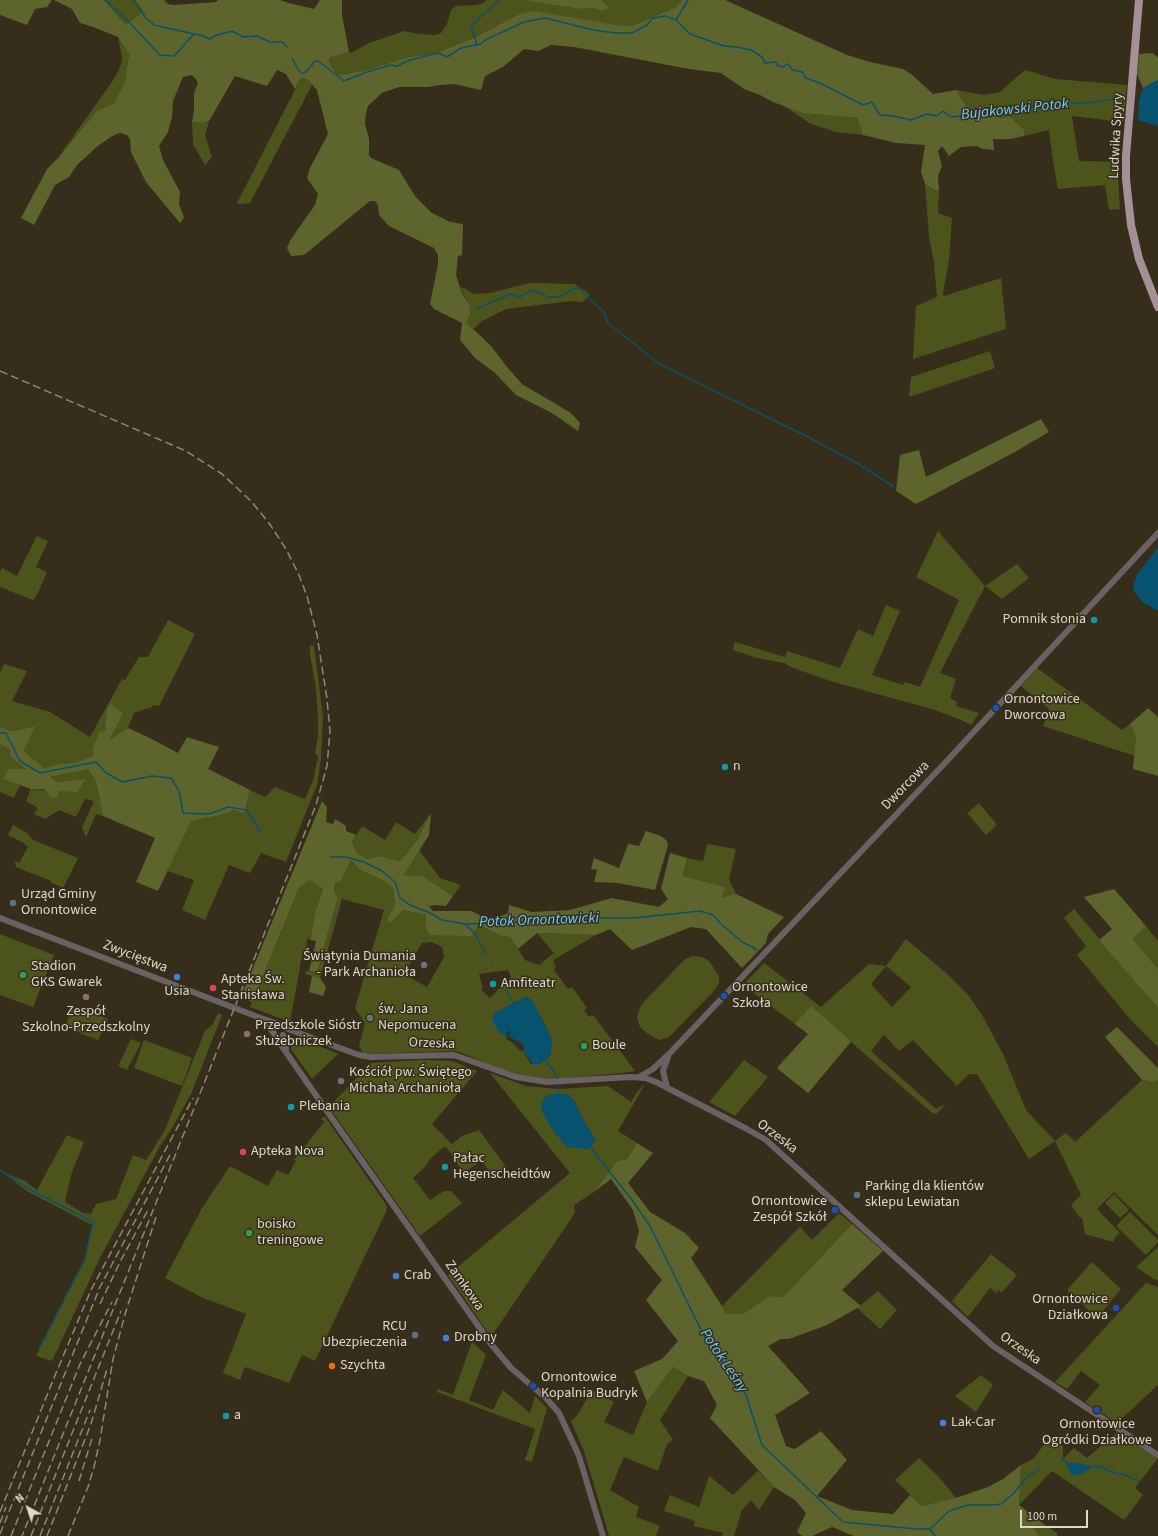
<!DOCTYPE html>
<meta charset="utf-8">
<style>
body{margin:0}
#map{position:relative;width:1158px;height:1536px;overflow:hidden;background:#372d1b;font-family:"Source Sans 3",sans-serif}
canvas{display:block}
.north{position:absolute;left:8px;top:1488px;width:40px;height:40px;-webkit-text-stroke:3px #372d1b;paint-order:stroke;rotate:320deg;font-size:11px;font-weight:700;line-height:16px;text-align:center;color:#ddd7cc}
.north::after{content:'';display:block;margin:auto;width:14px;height:18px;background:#ddd7cc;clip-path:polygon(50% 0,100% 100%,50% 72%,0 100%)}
.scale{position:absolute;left:1020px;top:1510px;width:68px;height:18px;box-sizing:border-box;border:2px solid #ddd7cc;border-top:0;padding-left:5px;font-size:12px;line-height:14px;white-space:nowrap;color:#ddd7cc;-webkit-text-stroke:3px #372d1b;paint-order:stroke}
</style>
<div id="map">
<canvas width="1158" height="1536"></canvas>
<div class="north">N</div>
<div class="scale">100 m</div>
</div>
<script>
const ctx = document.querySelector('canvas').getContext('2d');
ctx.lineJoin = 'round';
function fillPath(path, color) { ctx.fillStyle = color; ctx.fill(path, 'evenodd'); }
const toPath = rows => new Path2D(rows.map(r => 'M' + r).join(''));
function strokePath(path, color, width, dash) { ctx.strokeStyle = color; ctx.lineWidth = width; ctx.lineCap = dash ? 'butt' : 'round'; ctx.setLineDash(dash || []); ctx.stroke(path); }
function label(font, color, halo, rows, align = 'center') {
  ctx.font = font + ' "Source Sans 3",sans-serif'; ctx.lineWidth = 3; ctx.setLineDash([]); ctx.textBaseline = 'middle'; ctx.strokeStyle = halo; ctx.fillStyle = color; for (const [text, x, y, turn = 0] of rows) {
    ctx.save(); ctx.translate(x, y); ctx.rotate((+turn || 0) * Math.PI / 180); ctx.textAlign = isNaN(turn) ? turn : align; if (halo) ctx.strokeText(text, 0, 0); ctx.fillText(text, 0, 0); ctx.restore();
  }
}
fillPath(toPath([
 [104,0,135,0,145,11,126,25],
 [487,0,521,0,580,9,592,8,602,11,609,8,602,0,682,0,676,7,632,26,617,25,589,21,478,36,436,53,409,57,363,71,337,75,330,64,329,58,349,52,351,53,369,43,404,31,418,34,435,35,441,33,447,24,451,10,456,6,477,5,483,3],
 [118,37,129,54,125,81,114,103,97,111,58,158,114,79,121,65,122,58],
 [1025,70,1055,79,1127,85,1123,122,1072,116,1079,161,1117,162,1120,209,1109,210,1105,185,1058,189,1054,168,1049,130,1024,136,1025,131,1000,120,995,114,975,115,969,111,956,90,984,95,1000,92],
 [301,78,307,79,312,85,250,203,242,204,237,203],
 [784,106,802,113,857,118,863,135,836,132,811,124],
 [209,121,205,135,212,157,205,165,193,144,192,122,202,123],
 [925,184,934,190,939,191,938,213,952,218,949,260,943,293,944,296,1001,278,1006,329,913,359,916,306,937,297,934,263,929,237],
 [530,283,575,284,590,295,582,302,571,301,506,309,482,321,474,329,466,322,470,306,460,287,466,289,473,294,490,293],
 [990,351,995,368,909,397,911,377],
 [938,531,985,586,1017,564,1029,578,1002,599,985,586,940,673,956,679,950,698,957,702,956,706,979,713,971,725,961,720,935,710,830,681,791,667,784,663,757,658,733,650,735,642,785,657,787,651,840,668,858,629,873,636,886,605,900,611,872,675,903,685,905,682,920,687,959,600,916,577],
 [37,536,48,541,36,567,47,572,38,593,33,600,0,587,0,572,2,568,17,576],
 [168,620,195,634,159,706,153,705,152,707,134,713,128,728,109,742,107,709,105,722,108,730,93,756,74,763,60,764,44,768,24,751,34,726,13,731,0,727,0,673,4,664,27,671,12,701,50,712,90,737,122,679,125,680,139,657,148,657],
 [310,645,314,646,323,717,321,759,317,785,286,862,261,853,250,873,229,865,205,920,182,910,194,880,167,871,191,821,221,815,234,810,244,814,250,790,265,797,275,787,305,799,313,781,318,757,315,753,318,736,318,717,316,688,310,655],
 [1037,668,1122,730,1130,724,1136,736,1135,756,1043,726,1049,709,1021,686],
 [0,744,9,749,11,758,27,770,8,769,4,779,20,785,14,798,0,792],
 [88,769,96,782,103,816,96,814,86,837,82,827,94,801,85,799,76,817,59,810,45,819,34,814,38,808,26,801,31,789,58,791,84,779,57,782,50,777],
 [979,803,997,825,986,835,967,813],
 [431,813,417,840,400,861,378,856,366,859,357,853,352,842,362,826,385,840,396,822,415,834],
 [13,825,27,833,33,840,78,858,63,888,50,882,51,881,16,867,15,863,16,861,19,863,28,847,24,843,8,835],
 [707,844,736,849,729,879,736,894,722,897,724,887,683,876,687,858,703,861],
 [419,850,440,878,461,885,453,896,423,876,404,875],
 [351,860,360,870,380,879,393,888,395,905,387,920,403,910,426,915,426,927,478,925,502,936,510,937,525,960,539,965,554,953,537,933,596,935,553,960,555,963,554,964,556,967,554,970,568,989,572,987,587,1008,584,1010,589,1017,593,1015,635,1071,622,1073,545,1080,524,1077,491,1066,467,1055,455,1051,364,1054,359,1046,365,1023,355,1008,384,910,342,899,320,978,305,974,306,971,317,972,338,897,334,892,335,882,340,882],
 [432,942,442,947,444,957,427,987,404,974,422,943],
 [508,970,511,977,490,998,481,990,483,988,479,974],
 [526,997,546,1026,552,1041,550,1056,539,1064,531,1064,523,1051,520,1051,513,1043,506,1039,507,1037,492,1017,495,1013,512,1004,512,1001,514,1003],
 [310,880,323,889,316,909,310,939,307,939,306,950,303,950,290,1022,250,1007,299,888],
 [1074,909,1158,1008,1158,1047,1130,1019,1077,955,1086,946,1064,918],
 [1146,926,1158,941,1158,969,1133,939],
 [0,934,54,955,33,1007,0,995],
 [906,939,946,973,969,996,982,1015,1003,1054,1026,1110,1055,1141,1066,1133,1075,1142,1142,1080,1155,1082,1158,1080,1158,1235,1114,1192,1097,1209,1120,1233,1116,1236,1113,1242,1085,1234,1082,1218,1079,1217,1071,1205,1081,1195,1055,1141,1029,1159,977,1074,969,1074,957,1086,913,1040,899,1051,884,1035,871,1051,936,1109,946,1104,936,1114,932,1113,851,1042,808,1093,777,1068,808,1034,743,985,764,963,821,1007,869,964,886,966],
 [886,966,911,987,892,1007,871,984],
 [693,956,702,957,709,961,719,976,719,983,713,992,669,1037,659,1040,648,1034,640,1027,637,1017,639,1010,642,1004,685,959],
 [73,1006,108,1019,98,1040,65,1027],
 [218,1013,222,1015,192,1092,171,1130,160,1146,100,1258,52,1361,36,1356,85,1259,92,1225,27,1191,4,1173,25,1181,37,1190,67,1135,84,1142,71,1175,65,1202,83,1213,91,1214,96,1204,116,1199,133,1155,146,1160,164,1132,205,1031,213,1024],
 [300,1038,338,1054,312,1079,291,1049,292,1041],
 [131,1039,141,1043,127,1070,118,1066],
 [144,1040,192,1058,182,1086,134,1068],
 [422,1060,452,1061,477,1071,432,1124,452,1144,462,1136,479,1130,507,1168,496,1178,481,1161,462,1174,455,1158,445,1146,431,1158,424,1168,413,1178,430,1200,444,1191,451,1191,462,1203,420,1236,329,1107,371,1063],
 [744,1060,768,1077,735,1116,709,1102],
 [490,1073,526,1086,558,1089,608,1086,631,1102,638,1091,645,1084,618,1131,637,1143,627,1159,617,1161,594,1192,574,1205,575,1213,491,1337,448,1275,570,1173],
 [551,1094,567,1094,575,1102,583,1120,596,1140,585,1149,580,1148],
 [323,1117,325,1117,385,1203,387,1207,386,1212,315,1361,302,1355,289,1383,245,1367,240,1380,223,1373,246,1314,203,1298,165,1278,202,1208,230,1166,268,1186,277,1170,288,1175,296,1161,294,1160,325,1121,321,1120],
 [1114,1194,1129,1210,1120,1218,1105,1203],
 [1130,1212,1158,1240,1158,1242,1146,1255,1116,1226],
 [839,1213,852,1224,783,1297,769,1296,743,1314,724,1313,722,1306,800,1227,812,1240],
 [1158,1247,1158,1281,1152,1278,1136,1267],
 [991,1254,1017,1275,1002,1292,998,1290,996,1293,990,1288,968,1317,952,1301],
 [1092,1262,1121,1289,1097,1318,1067,1290],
 [1146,1283,1158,1287,1158,1385,1117,1423,1085,1402,1100,1385,1081,1371,1067,1389,1055,1382],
 [878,1291,897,1310,880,1329,857,1308],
 [472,1342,486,1355,469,1400,493,1410,503,1390,530,1413,535,1396,547,1408,532,1462,525,1460,535,1429,437,1392,438,1389,453,1395],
 [673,1367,688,1376,660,1420,673,1440,667,1444,658,1471,624,1457,610,1490,639,1507,636,1517,660,1526,656,1536,609,1536,584,1451,571,1421,577,1416,592,1390,614,1402,604,1422,633,1435,647,1402],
 [981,1375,993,1385,976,1412,955,1396],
 [1117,1432,1158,1458,1135,1488,1143,1495,1124,1520,1052,1471,1019,1505,1021,1465,1033,1459,1050,1437,1063,1446,1063,1459,1074,1448,1087,1458],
 [919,1458,939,1477,956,1498,922,1506,895,1480],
 [758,1471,774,1487,759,1510,751,1500,742,1510,734,1536,722,1536,723,1533,694,1526,695,1521,664,1511,670,1495,699,1507,709,1476,733,1495],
 [1045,1525,1058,1534,1057,1536,1039,1536,1031,1526]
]), '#4d541b');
fillPath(toPath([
 [0,0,52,0,47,7,35,9,27,25,0,15],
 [54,0,104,0,126,25,144,11,135,0,164,0,168,4,174,5,216,2,218,0,280,0,289,3,314,9,320,0,342,0,342,15,349,52,329,58,330,64,337,75,363,71,409,57,436,53,478,36,520,14,534,11,617,25,632,26,676,7,682,0,725,0,847,55,870,62,903,69,911,74,933,94,956,90,969,111,975,115,995,114,1000,119,1010,117,1025,131,1024,136,1010,139,993,139,994,150,983,149,976,146,961,147,949,156,942,146,938,151,942,166,938,176,939,191,935,190,925,184,921,172,925,145,896,143,863,135,857,118,802,113,773,102,760,95,744,89,721,73,689,69,574,47,551,45,538,51,524,49,503,67,485,76,481,90,454,84,439,85,428,87,399,87,382,93,368,106,366,113,365,124,369,139,369,155,371,158,399,170,415,196,432,213,450,222,463,224,462,255,458,256,456,275,461,291,470,306,470,315,466,322,492,347,507,367,522,384,571,413,580,423,578,431,552,413,516,395,494,372,475,358,460,340,462,323,434,309,430,304,438,264,438,255,434,248,389,226,379,215,378,205,375,201,370,201,304,255,291,256,287,248,291,239,315,205,318,194,307,178,310,168,328,134,317,90,307,79,301,78,295,89,286,74,277,70,267,86,235,76,209,121,202,123,192,122,194,110,194,93,198,83,195,78,191,75,183,77,173,101,172,117,168,132,159,146,163,160,180,192,179,204,184,218,180,223,146,182,131,152,130,139,127,135,120,133,114,135,99,145,77,165,69,177,55,185,34,225,21,218,47,169,58,158,97,111,114,103,125,81,129,54,118,37,93,27,80,23,72,9],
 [521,0,602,0,609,8,602,11,592,8,580,9],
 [1153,53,1158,58,1158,80,1143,88,1137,74,1139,54],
 [1041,419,1049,432,1013,453,916,504,896,491,900,455,919,450,926,477],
 [111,704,123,713,109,741,128,728,150,738,178,753,187,737,219,747,208,769,250,790,244,814,234,810,221,815,191,821,158,891,136,882,155,838,103,816,96,782,88,769,50,777,57,782,85,779,78,792,59,791,58,797,52,799,45,789,31,789,3,779,8,769,26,769,11,758,9,749,0,744,0,727,13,731,35,726,24,751,44,768,60,764,74,763,93,756,93,748,99,733,107,730,105,722,107,709],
 [1148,708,1158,717,1158,776,1133,769,1136,736,1130,724],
 [322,801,327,807,326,822,333,824,335,819,346,826,346,831,356,835,352,842,357,853,367,859,378,856,400,861,417,840,431,813,429,835,404,875,423,876,453,896,446,906,436,905,429,906,433,911,471,911,491,920,508,913,509,905,532,912,570,910,612,898,659,907,668,899,661,889,670,853,687,858,683,876,725,887,722,897,736,894,784,917,768,934,766,943,742,968,706,929,691,927,632,950,610,929,596,935,537,933,518,949,510,937,502,936,478,925,472,936,430,935,426,927,426,915,403,910,390,923,387,920,395,905,393,888,380,879,360,870,351,860,340,882,335,882,334,892,338,897,317,972,309,971,316,941,310,940,316,909,323,889,310,880,299,888,252,1002,241,997],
 [646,831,661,836,667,841,668,845,655,890,618,883,594,882,597,870,591,869,594,858,619,868,628,844,639,846],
 [1114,889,1146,926,1133,939,1158,969,1158,1008,1099,940,1112,929,1084,897],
 [312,976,320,978,326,987,323,996,309,992],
 [811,1006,851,1041,808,1093,777,1068,808,1034,795,1024],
 [1117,1027,1158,1068,1158,1080,1155,1082,1142,1080,1105,1037],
 [637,1143,653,1153,628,1183,650,1212,685,1233,699,1248,691,1258,722,1306,725,1313,743,1314,769,1296,783,1297,852,1224,883,1251,842,1290,861,1306,827,1325,789,1339,781,1339,768,1346,810,1393,775,1415,786,1446,795,1449,821,1431,847,1460,817,1496,852,1510,893,1514,910,1495,922,1506,959,1497,988,1487,1003,1479,1021,1465,1019,1505,1045,1525,1032,1526,1039,1536,854,1536,832,1527,812,1536,802,1536,797,1532,806,1513,795,1500,774,1487,710,1418,717,1405,704,1381,688,1376,673,1367,647,1402,634,1371,662,1359,678,1341,646,1300,662,1280,635,1247,639,1231,633,1210,611,1179,594,1192,617,1161,627,1159]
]), '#5d652c');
fillPath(toPath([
 [1158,80,1158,126,1138,120,1139,100,1143,88],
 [1158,547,1158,610,1156,610,1142,602,1134,591,1133,584,1138,573],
 [526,997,529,998,533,1002,546,1026,552,1041,550,1056,539,1064,534,1065,523,1051,524,1050,523,1044,509,1037,510,1031,508,1031,507,1037,499,1032,493,1022,492,1017,495,1013,512,1004,512,1002,515,1003],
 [551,1094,567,1094,575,1102,583,1120,596,1140,590,1147,585,1150,580,1148,567,1147,554,1132,542,1112,541,1105,545,1097],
 [1072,1462,1094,1466,1080,1475,1071,1474,1067,1466]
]), '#07526e');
strokePath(toPath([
 [105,0,127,20,160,55,174,56,194,34,200,35,210,39,217,35,232,31,243,37,257,36,270,42,282,42,287,47],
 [133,0,146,18,154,25,194,34],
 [676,20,688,0],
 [476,45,476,41,471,26,499,0],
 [292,58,299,71,302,73,306,72,315,61,318,61,344,81,367,72,390,65,397,66,407,61,433,54,439,53,447,57,461,48,481,44,485,40,524,22,545,18,593,30,616,33,632,33,647,25,653,18,665,16,676,20,690,34,724,46,737,47,751,50,762,57,765,63,776,62,777,65,782,67,788,64,793,70,802,72,806,78,822,84,863,105,872,102,879,114,881,115,893,116,911,120,927,114,937,116,943,111,951,117,1002,112,1007,108,1015,113,1022,107,1096,102,1124,97],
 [475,309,511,294,520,297,533,290,548,297,559,297,577,287,604,312,608,323,658,363,810,438,862,466,894,487],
 [0,733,6,733,20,761,40,773,96,762,105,772,122,782,152,776,171,778,179,791,183,813,209,814,228,807,247,810,261,833],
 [331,857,346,857,364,862,382,871,395,882,400,898,410,905,430,913,442,920,465,924,498,923,598,918,634,918,700,911,713,915,721,924,741,941,757,950],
 [465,924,476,935,486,955],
 [491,963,492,964],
 [506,990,511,999],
 [544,1058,556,1075,557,1078],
 [558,1086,558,1094],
 [590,1147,632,1200,650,1226,705,1338,746,1395,762,1445,843,1522,917,1529,930,1529,935,1536],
 [0,1170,29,1189,93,1222,85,1259,39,1349],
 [1061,1459,1069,1464],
 [1094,1466,1101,1467,1108,1471,1125,1475,1139,1481],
 [930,1529,949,1511,968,1505,994,1505,1001,1504,1013,1494,1026,1478,1041,1468]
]), '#07526e', 1.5);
strokePath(toPath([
 [0,918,258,1017,281,1025,288,1029,359,1055,370,1057,454,1055,516,1077,547,1082,630,1077,645,1078,656,1082,747,1129,766,1140,993,1346,1158,1455],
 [262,1019,273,1032,279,1042,324,1107,491,1344,511,1368,546,1398,559,1413,579,1456,603,1536],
 [283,1035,286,1049],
 [639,1077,653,1069,669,1054,944,764,1158,533],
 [667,1087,663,1071,668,1057]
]), '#6b6064', 6);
strokePath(toPath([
 [1139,0,1126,156,1126,179,1131,225,1139,259,1158,307]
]), '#a69098', 8);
strokePath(toPath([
 [0,371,186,451,222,474,251,501,269,523,286,549,299,575,307,596,317,635,327,699,330,731,327,766,316,805,22,1536],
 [100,1304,121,1260,148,1210],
 [79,1481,93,1435],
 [0,1512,56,1373,91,1290,193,1098],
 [0,1523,6,1507],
 [0,1534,100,1287,171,1153],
 [11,1536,80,1364,112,1302],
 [31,1536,121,1311],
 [40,1536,90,1410],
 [47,1536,91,1424,107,1369],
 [68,1536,88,1487,94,1467,100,1440,113,1359,126,1311,156,1217]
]), '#8f8779', 1.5, [8, 4]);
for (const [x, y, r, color] of [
 [1094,620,4,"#0f9aa8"],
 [996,708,4,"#1a4fb4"],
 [725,767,4,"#0f9aa8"],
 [13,903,4,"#5c6f8a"],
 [424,965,4,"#6b7280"],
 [23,975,4,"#2e9e5b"],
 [177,977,4,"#3f7fe0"],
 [493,984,4,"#0f9aa8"],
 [213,988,4,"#e0444e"],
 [724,996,4,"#1a4fb4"],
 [86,997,4,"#8d6e63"],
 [370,1018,4,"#6b7280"],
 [247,1034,4,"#8d6e63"],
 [584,1046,4,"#2e9e5b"],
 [341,1081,4,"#6b7280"],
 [291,1107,4,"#0f9aa8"],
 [243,1152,4,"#e0444e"],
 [445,1167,4,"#0f9aa8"],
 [857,1195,4,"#5c6f8a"],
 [835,1210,4,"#1a4fb4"],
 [249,1233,4,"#2e9e5b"],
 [396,1276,4,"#3f7fe0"],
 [1116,1308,4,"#1a4fb4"],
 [415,1335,4,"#5c6f8a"],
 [446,1338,4,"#3f7fe0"],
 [332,1366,4,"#e8710a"],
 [533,1386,4,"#1a4fb4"],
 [1097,1410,4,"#1a4fb4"],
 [226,1416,4,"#0f9aa8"],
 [943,1423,4,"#3f7fe0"]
]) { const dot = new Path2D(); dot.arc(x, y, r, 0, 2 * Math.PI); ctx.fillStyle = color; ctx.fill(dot); strokePath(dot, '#372d1b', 1.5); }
label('14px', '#ddd7cc', '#372d1b', [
 ["Ludwika Spyry",1117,136,-87],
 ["Dworcowa",906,786,-46],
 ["Zwycięstwa",135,957,21],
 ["Orzeska",432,1044,2],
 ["Orzeska",777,1137,37],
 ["Zamkowa",464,1286,55],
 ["Orzeska",1020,1349,35]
]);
label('14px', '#ddd7cc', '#372d1b', [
 ["Pomnik słonia",1086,620,"right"],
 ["Ornontowice",1004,700],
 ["Dworcowa",1004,716],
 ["n",733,767],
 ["Urząd Gminy",21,895],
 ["Ornontowice",21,911],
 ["Świątynia Dumania",416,957,"right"],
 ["- Park Archanioła",416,973,"right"],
 ["Stadion",31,967],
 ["GKS Gwarek",31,983],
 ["Apteka Św.",221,980],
 ["Stanisława",221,996],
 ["Amfiteatr",501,984],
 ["Ornontowice",732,988],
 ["Szkoła",732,1004],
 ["Usia",177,992,"center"],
 ["św. Jana",378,1010],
 ["Nepomucena",378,1026],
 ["Zespół",86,1012,"center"],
 ["Szkolno-Przedszkolny",86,1028,"center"],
 ["Przedszkole Sióstr",255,1026],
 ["Służebniczek",255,1042],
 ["Boule",592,1046],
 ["Kościół pw. Świętego",349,1073],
 ["Michała Archanioła",349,1089],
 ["Plebania",299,1107],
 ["Apteka Nova",251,1152],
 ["Pałac",453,1159],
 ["Hegenscheidtów",453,1175],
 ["Parking dla klientów",865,1187],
 ["sklepu Lewiatan",865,1203],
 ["Ornontowice",827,1202,"right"],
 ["Zespół Szkół",827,1218,"right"],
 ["boisko",257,1225],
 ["treningowe",257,1241],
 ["Crab",404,1276],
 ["Ornontowice",1108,1300,"right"],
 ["Działkowa",1108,1316,"right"],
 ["RCU",407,1327,"right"],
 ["Ubezpieczenia",407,1343,"right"],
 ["Drobny",454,1338],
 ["Szychta",340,1366],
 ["Ornontowice",541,1378],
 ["Kopalnia Budryk",541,1394],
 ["a",234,1416],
 ["Lak-Car",951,1423],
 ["Ornontowice",1097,1425,"center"],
 ["Ogródki Działkowe",1097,1441,"center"]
], 'left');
label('italic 15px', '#6dccf9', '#372d1b', [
 ["Bujakowski Potok",1015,110,-6],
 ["Potok Ornontowicki",539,921,-2],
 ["Potok Leśny",723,1361,56]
]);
</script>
